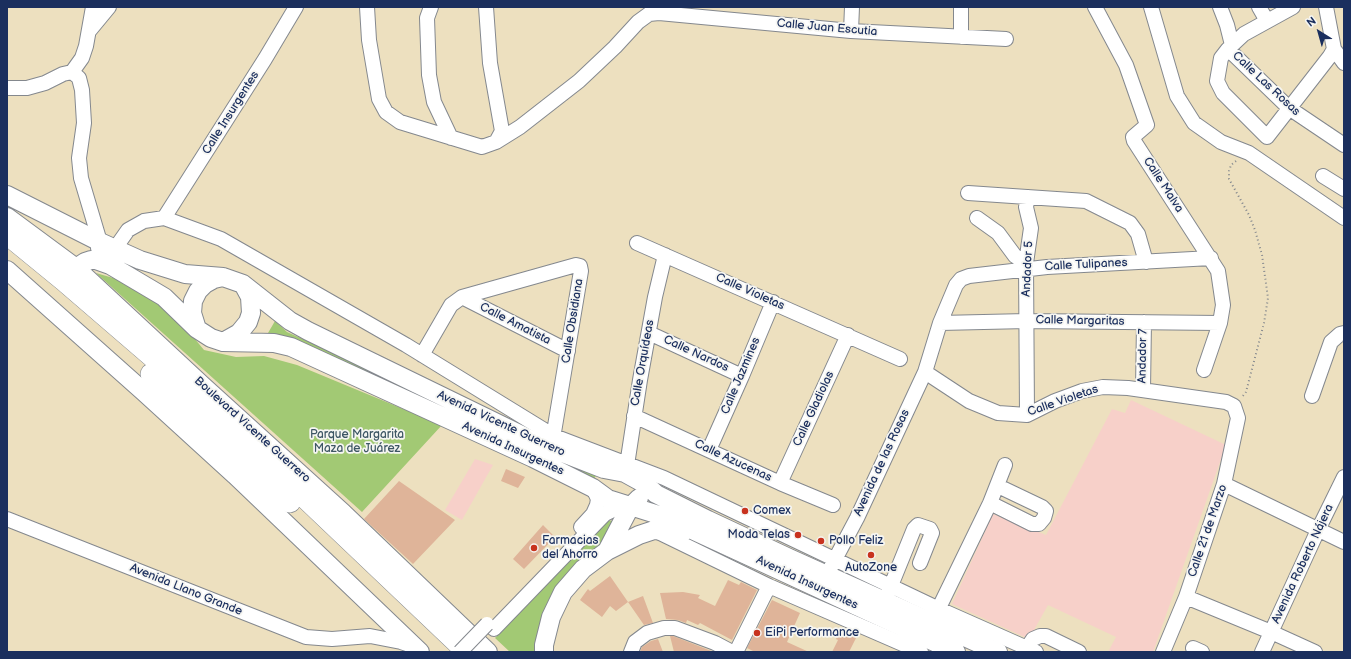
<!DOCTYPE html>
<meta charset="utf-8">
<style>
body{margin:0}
#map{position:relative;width:1351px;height:659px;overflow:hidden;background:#ede0bf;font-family:"Balsamiq Sans",sans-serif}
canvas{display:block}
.frame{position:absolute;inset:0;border:8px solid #1b2f5e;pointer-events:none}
.north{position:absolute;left:1299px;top:12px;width:40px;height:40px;-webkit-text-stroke:3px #f6f6f2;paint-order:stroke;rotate:323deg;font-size:11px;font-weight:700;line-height:16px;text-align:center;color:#1b2f5e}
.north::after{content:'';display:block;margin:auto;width:14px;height:18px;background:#1b2f5e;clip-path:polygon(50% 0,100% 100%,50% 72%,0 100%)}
</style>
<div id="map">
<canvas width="1351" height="659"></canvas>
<div class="frame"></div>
<div class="north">N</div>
</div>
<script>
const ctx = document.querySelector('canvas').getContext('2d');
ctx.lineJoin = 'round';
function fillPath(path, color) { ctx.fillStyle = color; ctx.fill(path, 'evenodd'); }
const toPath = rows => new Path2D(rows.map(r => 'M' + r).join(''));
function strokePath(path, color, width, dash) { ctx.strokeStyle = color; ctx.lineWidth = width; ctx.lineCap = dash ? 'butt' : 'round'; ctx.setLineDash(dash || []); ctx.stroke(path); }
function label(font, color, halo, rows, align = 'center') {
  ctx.font = font + ' "Balsamiq Sans",sans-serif'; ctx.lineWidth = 3.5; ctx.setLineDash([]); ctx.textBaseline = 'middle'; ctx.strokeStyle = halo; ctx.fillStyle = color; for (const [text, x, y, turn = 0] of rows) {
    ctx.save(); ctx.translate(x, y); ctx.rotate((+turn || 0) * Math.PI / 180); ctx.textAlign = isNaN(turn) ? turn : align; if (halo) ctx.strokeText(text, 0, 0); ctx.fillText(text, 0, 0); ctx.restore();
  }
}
fillPath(toPath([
 [1131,400,1226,445,1153,652,1108,652,1116,637,1048,605,1029,639,952,604,993,514,1046,535,1112,409,1125,413],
 [475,459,493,465,462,520,445,510]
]), '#f7d0c9');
fillPath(toPath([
 [96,273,127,282,176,316,204,350,236,357,264,356,297,365,442,425,362,512],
 [275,321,287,332,429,396,597,474,594,479,284,336,268,333],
 [618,520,618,529,578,569,544,652,510,652,495,638,608,521]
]), '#a2c974');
fillPath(toPath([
 [506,469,525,477,518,488,501,481],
 [399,481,455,520,413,564,364,519],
 [543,525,555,537,524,569,513,559],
 [610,576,628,602,616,611,610,606,602,617,580,600,588,589,590,591],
 [728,580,739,585,741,582,757,590,732,640,700,623,698,625,687,620,686,623,678,620,666,619,660,593,683,592,700,595,698,598,715,606],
 [643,596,653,623,644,625,628,602],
 [772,600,800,613,787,642,809,652,755,652,747,648],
 [840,630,856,638,849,652,832,652,838,640,836,639],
 [670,636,673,636,714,652,674,652],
 [658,639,663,652,640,652,642,647,651,641]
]), '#dfb499');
const minor = toPath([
 [367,7,369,40,379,99,386,112,400,122,482,147,496,142,520,127,579,81,615,47,638,22,649,14],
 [431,7,427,18,429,75,434,102,451,138],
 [486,7,490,63,502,131,496,142],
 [961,7,961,37],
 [1095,7,1126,65,1147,125,1133,137,1134,141,1218,271,1223,305,1220,323,1204,370],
 [1151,7,1177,96,1194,123,1221,142,1249,153,1344,218],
 [1220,7,1227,25,1232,45],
 [1259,7,1267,21],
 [1293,7,1244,34,1228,49,1221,58,1217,81,1223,93,1267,137,1330,56,1334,49,1326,7],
 [649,14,659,13,851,31,1006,39],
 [90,30,109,7],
 [851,31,852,7],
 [1228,49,1289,108,1344,145],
 [1334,49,1344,63],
 [72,72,79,78,82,90,84,123,79,158,81,178,100,242,98,248],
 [72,72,82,58,86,46,93,7],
 [7,88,27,88,45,83,63,74,72,72],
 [1323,176,1344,189],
 [968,193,1086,201,1130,223,1138,234,1146,262],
 [164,218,265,59,296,7],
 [977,218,998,233,1015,256,1026,263],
 [637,243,900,359],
 [109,257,128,230,144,221,164,218,221,239,406,345,554,436,664,478,939,609,1036,652],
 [462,297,568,351],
 [940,323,1027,321,1220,323],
 [649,333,742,376],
 [422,355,451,305,462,297,576,265,580,266,581,271,552,444],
 [925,372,969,401,998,413,1027,415,1055,401,1082,391,1103,387,1128,388,1226,402,1234,406,1238,418,1224,484,1186,597,1163,652],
 [1143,390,1144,322],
 [1312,396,1331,342,1340,334,1344,333],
 [1027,415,1026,263,1031,228,1026,207,1028,197],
 [634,416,780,483,833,505],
 [709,450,742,376,773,302],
 [625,472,627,465,640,380,655,297,665,255],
 [780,483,848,335],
 [1224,484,1344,542],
 [990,503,1032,524,1039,524,1044,518,1046,511,1042,507,998,486],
 [7,519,306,637,332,639,370,636,401,642,413,646],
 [581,527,593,514,597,505,598,499,593,488],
 [658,532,769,586,921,652],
 [831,567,857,518,925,372,940,323,956,285,961,279,969,276,1047,267,1211,258],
 [888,593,914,529,918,525,930,529,932,533,920,563],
 [1186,597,1271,632,1315,652],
 [935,616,990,503,1005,465],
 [494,629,605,514,613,510,630,507],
 [1027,648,1033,639,1040,636,1046,636,1079,652],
 [1193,648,1202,652],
 [631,652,635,642,647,633,664,628,675,628,715,643,732,652],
 [736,652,769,586],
 [1262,652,1318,530,1344,477]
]);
const major = toPath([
 [7,195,100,242,140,260,185,274,223,277,243,284,290,321,308,331,540,444,604,469,625,473,645,484,656,494,708,520,789,558,998,652],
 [7,217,76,268,202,385,343,513,488,652],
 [76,268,85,262,91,260,96,260,110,265,164,297,197,329,211,338,223,342,274,343,291,347,533,458,593,488,608,499,662,516,956,652],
 [7,270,144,392,235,475,420,652],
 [197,329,192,313,193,301,198,291,205,284,214,279,223,277],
 [223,342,239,333,248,322,251,313,250,297,243,284],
 [607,551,630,507,639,498],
 [544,652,544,645,551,617,563,592,583,569,607,551,639,535,654,530,685,531]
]);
const highway = toPath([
 [7,234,62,279,184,384,260,455,467,652],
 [151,374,290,502]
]);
strokePath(minor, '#84888e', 16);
strokePath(major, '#84888e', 20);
strokePath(highway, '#84888e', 22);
strokePath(toPath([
 [1236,161,1231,165,1229,171,1229,179,1249,215,1255,230,1262,255,1268,298,1264,323,1246,392,1242,397]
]), '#84888e', 2, [1, 3]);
strokePath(minor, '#fff', 14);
strokePath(major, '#fff', 18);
strokePath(highway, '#fff', 21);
const minorBridge = toPath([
 [460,652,487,624]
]);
strokePath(minorBridge, '#84888e', 16, []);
strokePath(minorBridge, '#fff', 14);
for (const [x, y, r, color] of [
 [745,511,4,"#c8321e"],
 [798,535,4,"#c8321e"],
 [821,541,4,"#c8321e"],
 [534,548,4,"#c8321e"],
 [871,555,4,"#c8321e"],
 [757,633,4,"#c8321e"]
]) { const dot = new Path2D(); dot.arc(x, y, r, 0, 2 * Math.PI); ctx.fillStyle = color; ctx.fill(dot); strokePath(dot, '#f6f6f2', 1.5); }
label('12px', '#1b2f5e', '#f6f6f2', [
 ["Calle Juan Escutia",827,28,5],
 ["Calle Las Rosas",1266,84,43],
 ["Calle Insurgentes",231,113,-58],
 ["Calle Malva",1163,185,57],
 ["Calle Tulipanes",1086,265,-3],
 ["Andador 5",1028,269,-87],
 ["Calle Violetas",750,292,24],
 ["Calle Obsidiana",573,321,-81],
 ["Calle Margaritas",1080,321,1],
 ["Calle Amatista",515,324,27],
 ["Calle Nardos",696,354,25],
 ["Andador 7",1143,356,-89],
 ["Calle Orquídeas",643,363,-80],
 ["Calle Jazmines",741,376,-67],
 ["Calle Violetas",1063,401,-19],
 ["Calle Gladiolas",814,409,-65],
 ["Avenida Vicente Guerrero",501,424,25],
 ["Boulevard Vicente Guerrero",252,430,42],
 ["Avenida Insurgentes",513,449,25],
 ["Calle Azucenas",733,461,25],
 ["Avenida de las Rosas",882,463,-65],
 ["Calle 21 de Marzo",1208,531,-71],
 ["Avenida Roberto Nájera",1303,564,-65],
 ["Avenida Insurgentes",807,583,25],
 ["Avenida Llano Grande",186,590,22]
]);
label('12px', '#3d5664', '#f6f6f2', [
 ["Parque Margarita",357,435],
 ["Maza de Juárez",357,449]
]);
label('12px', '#1b2f5e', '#f6f6f2', [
 ["Comex",753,511],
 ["Moda Telas",790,535,"right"],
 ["Farmacias",542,541],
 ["del Ahorro",542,555],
 ["Pollo Feliz",829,541],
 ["AutoZone",871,568,"center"],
 ["EiPi Performance",765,633]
], 'left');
</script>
